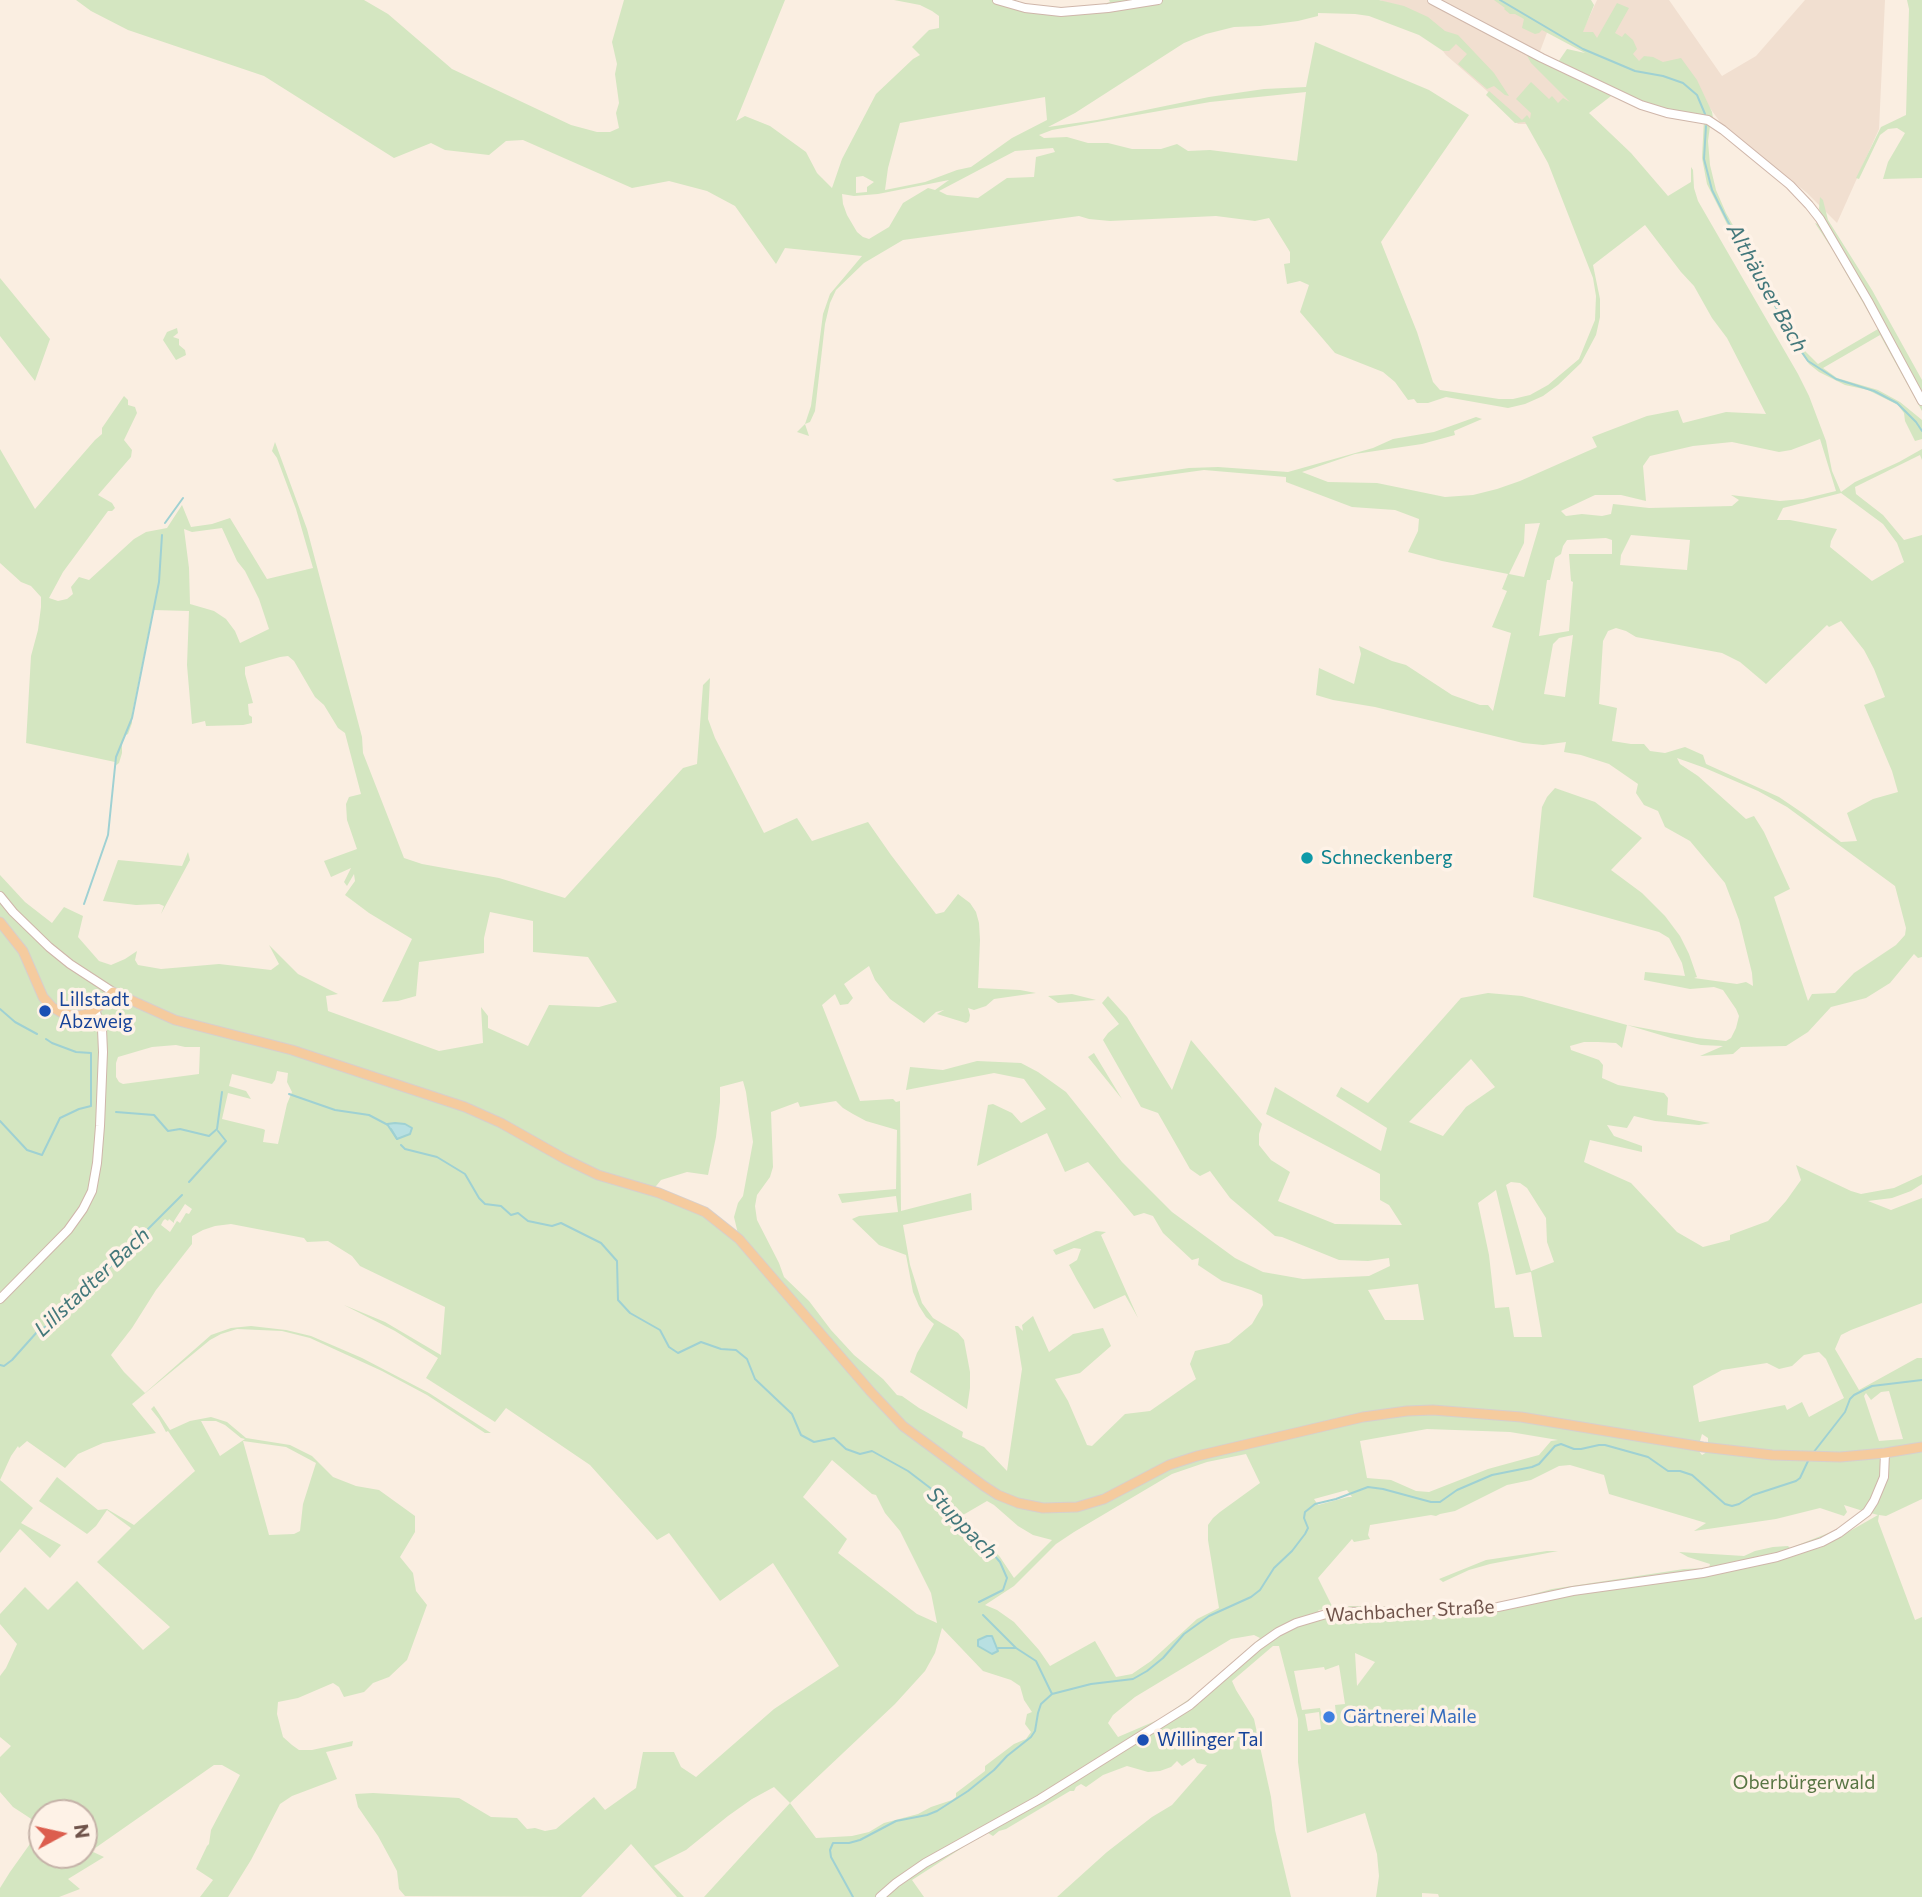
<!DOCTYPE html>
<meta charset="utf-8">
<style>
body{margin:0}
#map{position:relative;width:1922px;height:1897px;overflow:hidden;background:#faeee1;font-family:Commissioner,sans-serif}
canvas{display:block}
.north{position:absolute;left:28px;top:1799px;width:70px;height:70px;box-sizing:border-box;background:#fef2e7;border:2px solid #c5b2a8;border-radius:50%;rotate:82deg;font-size:19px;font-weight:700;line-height:28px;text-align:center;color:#6f534a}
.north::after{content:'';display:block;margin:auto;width:24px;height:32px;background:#dc5e4e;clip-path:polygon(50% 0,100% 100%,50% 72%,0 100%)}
</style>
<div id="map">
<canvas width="1922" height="1897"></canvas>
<div class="north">N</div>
</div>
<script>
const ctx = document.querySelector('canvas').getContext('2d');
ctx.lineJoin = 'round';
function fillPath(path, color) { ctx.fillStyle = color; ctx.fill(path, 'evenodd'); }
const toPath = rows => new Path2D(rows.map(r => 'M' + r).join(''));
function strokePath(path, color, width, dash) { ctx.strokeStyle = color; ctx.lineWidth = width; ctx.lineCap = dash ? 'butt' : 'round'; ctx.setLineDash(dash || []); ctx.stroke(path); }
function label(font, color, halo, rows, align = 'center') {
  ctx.font = font + ' Commissioner,sans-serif'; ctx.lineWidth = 7; ctx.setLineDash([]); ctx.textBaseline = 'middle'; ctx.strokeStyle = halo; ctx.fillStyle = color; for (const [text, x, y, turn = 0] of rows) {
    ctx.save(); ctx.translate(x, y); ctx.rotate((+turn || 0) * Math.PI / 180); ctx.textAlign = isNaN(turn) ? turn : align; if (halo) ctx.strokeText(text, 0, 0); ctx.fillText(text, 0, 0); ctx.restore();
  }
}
fillPath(toPath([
 [1380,0,1496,0,1548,30,1536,62,1593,124,1518,124,1487,91,1446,55,1443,51,1450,42,1423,18],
 [1597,0,1669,0,1722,76,1756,56,1805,0,1885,0,1879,129,1837,223,1807,193,1720,122,1692,83,1578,41]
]), '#f1dfd0');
fillPath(toPath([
 [76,0,364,0,388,14,452,69,571,125,597,132,610,132,619,128,616,113,619,103,615,74,617,64,612,42,624,0,785,0,736,121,745,116,770,126,806,152,817,173,832,188,842,159,876,94,913,59,920,55,912,47,929,30,939,28,939,16,932,11,920,5,894,0,1009,0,1045,9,1072,9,1104,4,1110,2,1109,0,1379,0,1404,6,1428,17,1445,31,1458,35,1494,73,1509,96,1505,95,1494,86,1487,89,1458,64,1467,54,1456,44,1449,51,1443,51,1419,35,1369,16,1355,14,1318,13,1318,16,1298,21,1260,26,1234,27,1206,34,1184,43,1075,113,1048,127,1097,120,1209,97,1264,89,1306,87,1315,42,1429,90,1469,115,1381,242,1417,332,1433,382,1440,390,1499,399,1513,399,1530,395,1548,385,1579,359,1595,320,1596,296,1593,278,1548,163,1525,122,1515,123,1486,95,1489,91,1522,120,1527,115,1530,119,1531,113,1516,99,1531,82,1549,99,1552,96,1558,103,1563,98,1570,102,1531,63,1523,48,1556,65,1567,49,1585,53,1542,30,1539,33,1535,34,1522,28,1524,19,1515,14,1510,14,1504,9,1505,8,1494,0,1591,0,1594,5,1583,32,1593,32,1597,38,1617,3,1629,8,1615,33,1622,37,1625,33,1633,40,1637,49,1633,54,1639,61,1644,56,1653,57,1663,62,1681,58,1697,80,1712,112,1713,118,1710,126,1708,141,1710,165,1716,190,1726,213,1803,349,1818,364,1878,329,1832,249,1815,223,1820,225,1824,220,1819,209,1820,197,1823,200,1828,220,1872,290,1922,380,1922,411,1880,335,1823,368,1837,378,1878,390,1900,402,1922,420,1922,439,1915,441,1905,421,1904,413,1898,405,1868,390,1845,385,1819,372,1809,364,1801,353,1730,230,1707,184,1702,158,1704,119,1650,109,1615,93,1589,113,1631,153,1668,196,1691,182,1691,167,1693,170,1694,188,1698,201,1798,374,1809,396,1826,441,1832,471,1841,492,1855,482,1899,462,1922,449,1922,460,1920,455,1855,487,1856,494,1883,515,1904,540,1922,535,1922,957,1918,958,1914,954,1890,983,1866,998,1831,1007,1808,1032,1786,1046,1741,1047,1733,1054,1700,1056,1723,1046,1701,1045,1671,1038,1627,1025,1622,1048,1616,1043,1598,1042,1584,1042,1570,1046,1571,1050,1599,1060,1603,1065,1602,1078,1618,1085,1664,1093,1668,1098,1667,1115,1710,1123,1699,1125,1655,1121,1634,1116,1627,1128,1607,1125,1614,1136,1642,1146,1642,1152,1590,1140,1584,1162,1631,1183,1677,1232,1703,1247,1730,1240,1730,1235,1768,1221,1786,1201,1801,1180,1796,1165,1851,1191,1861,1194,1894,1188,1922,1175,1922,1184,1911,1191,1892,1198,1868,1201,1891,1210,1922,1198,1922,1303,1851,1330,1841,1335,1835,1349,1859,1390,1917,1358,1922,1358,1922,1499,1886,1516,1879,1515,1878,1521,1915,1620,1922,1617,1922,1897,1439,1897,1438,1894,1422,1893,1422,1897,1376,1897,1379,1876,1377,1854,1365,1813,1307,1833,1298,1762,1298,1719,1279,1646,1273,1646,1232,1681,1236,1690,1254,1719,1271,1797,1275,1830,1291,1897,1057,1897,1107,1852,1152,1817,1172,1805,1207,1765,1197,1763,1194,1758,1182,1766,1177,1761,1171,1767,1160,1771,1148,1772,1127,1766,1103,1775,1086,1787,1081,1784,1076,1787,1074,1791,1070,1791,1006,1829,999,1831,993,1836,988,1833,965,1846,912,1880,924,1897,704,1897,790,1803,774,1787,752,1799,728,1816,686,1850,654,1866,684,1897,677,1897,631,1844,581,1897,405,1896,399,1889,397,1871,378,1836,358,1807,355,1794,373,1793,459,1798,491,1817,517,1818,527,1829,535,1828,545,1831,556,1829,594,1797,605,1810,636,1788,643,1752,674,1752,681,1767,696,1777,774,1709,839,1666,773,1563,720,1601,669,1533,657,1540,590,1465,506,1408,495,1422,426,1378,438,1358,395,1331,344,1305,385,1322,441,1355,445,1307,360,1266,352,1256,328,1241,307,1242,304,1238,231,1224,215,1226,203,1230,192,1236,192,1244,156,1290,132,1328,111,1355,124,1372,145,1393,211,1335,231,1328,251,1326,286,1330,311,1336,362,1358,429,1393,491,1433,485,1433,427,1395,382,1371,310,1338,282,1331,237,1329,221,1334,210,1340,132,1404,156,1433,103,1443,78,1454,65,1468,27,1441,19,1448,18,1446,11,1456,0,1480,33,1508,21,1523,61,1545,50,1558,20,1529,0,1553,0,875,25,902,52,923,64,907,83,916,78,937,99,961,111,965,125,959,137,951,135,960,138,965,161,969,219,964,271,970,279,964,269,945,298,974,338,994,326,996,328,1011,439,1051,483,1043,481,1007,488,1016,488,1028,528,1046,549,1005,599,1007,617,1002,588,957,533,952,533,921,490,912,484,938,484,953,419,962,416,996,398,1001,382,1002,412,939,369,913,345,895,355,881,354,874,347,886,344,882,351,868,331,877,324,861,357,849,347,820,346,804,349,797,361,794,345,733,338,728,324,705,315,697,294,661,288,656,280,657,245,667,245,674,253,703,248,704,249,715,252,717,252,723,243,725,206,726,205,721,192,724,187,665,189,611,153,610,132,714,132,723,128,734,124,736,122,742,122,753,119,763,115,766,115,762,26,743,31,656,38,630,41,607,41,597,31,586,21,582,0,563,0,449,35,509,95,440,102,434,102,428,124,396,128,400,128,405,135,407,137,413,124,440,132,450,131,457,98,495,112,503,115,508,112,511,108,511,63,572,49,598,58,601,67,599,73,594,71,587,79,577,89,580,134,539,146,532,167,528,182,505,191,527,212,524,230,518,267,579,313,568,296,509,277,458,272,451,275,442,307,529,362,737,363,753,404,858,422,864,499,878,565,898,683,768,697,764,703,685,710,678,708,719,715,738,764,833,797,818,812,841,868,822,891,855,936,914,944,912,958,894,970,903,976,912,979,923,980,940,978,988,1020,990,1036,993,994,999,986,1006,974,1010,968,1008,970,1015,969,1021,966,1023,937,1014,944,1010,936,1012,924,1023,890,999,875,980,869,966,844,984,853,998,848,1004,840,1005,835,994,822,1005,860,1101,893,1099,896,1102,900,1101,901,1211,971,1193,972,1210,903,1225,910,1265,922,1303,933,1318,958,1333,964,1340,970,1372,970,1388,967,1409,910,1372,917,1353,934,1324,926,1317,919,1306,913,1292,906,1255,879,1245,852,1219,859,1216,898,1212,896,1196,842,1203,838,1194,896,1189,897,1130,866,1121,853,1114,843,1108,836,1101,800,1107,798,1102,771,1112,773,1167,770,1177,757,1195,755,1206,757,1220,779,1263,784,1277,809,1301,831,1330,854,1355,883,1379,897,1395,902,1396,919,1408,963,1432,962,1437,984,1447,1007,1471,1022,1369,1015,1326,1018,1326,1023,1331,1022,1325,1033,1316,1049,1352,1073,1334,1103,1328,1111,1346,1080,1373,1055,1379,1068,1401,1087,1445,1092,1446,1125,1414,1150,1411,1196,1379,1190,1364,1195,1351,1229,1343,1252,1324,1263,1305,1262,1295,1251,1290,1222,1281,1198,1265,1199,1258,1192,1260,1163,1233,1153,1216,1144,1213,1134,1216,1088,1162,1065,1172,1047,1133,977,1166,988,1105,993,1104,1012,1113,1021,1123,1046,1109,1024,1079,994,1073,906,1090,910,1067,943,1070,977,1061,1021,1063,1038,1072,1066,1092,1122,1162,1172,1212,1235,1258,1263,1272,1303,1279,1369,1276,1390,1266,1389,1258,1368,1261,1339,1260,1282,1237,1275,1236,1230,1198,1210,1171,1200,1176,1190,1169,1158,1113,1141,1107,1103,1040,1108,1033,1119,1024,1102,1003,1108,996,1127,1017,1172,1090,1191,1040,1262,1124,1259,1134,1259,1145,1271,1160,1290,1172,1278,1201,1335,1224,1402,1225,1389,1205,1380,1200,1380,1174,1266,1114,1275,1087,1381,1151,1387,1128,1336,1096,1341,1087,1368,1103,1461,998,1488,993,1522,996,1627,1025,1697,1038,1726,1041,1731,1038,1736,1028,1739,1016,1736,1009,1723,990,1714,987,1690,989,1644,980,1645,972,1685,976,1682,963,1669,938,1659,932,1533,897,1542,807,1547,797,1555,788,1595,802,1642,838,1611,870,1642,893,1665,916,1680,936,1689,954,1697,977,1694,978,1737,984,1746,982,1753,986,1752,973,1739,920,1725,883,1690,841,1665,827,1658,811,1644,805,1636,793,1638,784,1609,764,1581,755,1564,752,1566,742,1543,745,1523,743,1375,707,1333,700,1316,695,1319,668,1354,684,1361,654,1359,646,1392,661,1406,665,1452,695,1480,705,1488,705,1493,711,1511,633,1492,627,1507,591,1502,589,1508,574,1442,561,1408,552,1418,531,1419,519,1395,510,1352,507,1286,482,1286,477,1204,470,1117,482,1112,479,1189,468,1218,467,1288,472,1373,448,1393,439,1434,432,1476,417,1482,419,1454,431,1455,435,1422,444,1355,454,1302,472,1328,482,1377,483,1445,497,1473,495,1497,489,1520,481,1597,447,1592,437,1647,416,1678,410,1683,423,1726,412,1766,414,1727,338,1712,318,1694,286,1681,272,1645,225,1593,265,1600,299,1600,317,1596,335,1581,363,1558,385,1543,396,1525,404,1508,408,1446,397,1428,403,1417,403,1414,399,1408,400,1395,382,1383,372,1335,353,1300,312,1309,285,1300,281,1287,284,1284,264,1290,263,1290,252,1269,218,1255,221,1216,216,1110,221,1089,219,1079,216,903,240,864,263,836,290,830,303,825,324,815,411,810,422,805,424,809,436,797,432,805,424,811,406,823,314,830,294,862,256,785,248,776,264,735,206,707,191,669,181,632,188,523,140,506,141,489,155,445,150,431,143,394,158,264,76,128,30,91,11],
 [1306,92,1297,161,1210,150,1188,151,1177,144,1161,149,1132,149,1108,143,1088,143,1067,137,1044,138,1039,135,1052,130,1210,102],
 [1045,97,1047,120,1012,138,971,167,957,170,925,182,885,190,888,168,900,123],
 [1053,148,1055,152,1036,157,1034,177,1007,178,978,198,947,195,939,191,1015,151],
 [863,176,874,182,867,187,867,192,856,193,856,177],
 [949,180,935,190,928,188,903,203,889,227,869,239,863,237,857,232,847,215,843,204,842,194,854,196,878,194],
 [1820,439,1836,491,1803,499,1780,501,1731,495,1739,500,1732,506,1649,508,1613,504,1611,514,1602,516,1582,514,1566,516,1561,511,1595,495,1621,495,1646,501,1643,466,1650,456,1693,446,1732,442,1779,452,1791,450],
 [1841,493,1883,524,1897,543,1904,562,1872,581,1830,547,1831,541,1837,529,1790,520,1777,520,1783,508],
 [1540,523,1524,577,1509,574,1524,543,1525,524],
 [222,528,237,561,245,571,259,599,269,629,240,643,235,631,226,619,214,611,190,604,189,568,184,529,192,532],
 [1631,535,1690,540,1687,570,1620,565,1621,555],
 [1606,538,1612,540,1612,554,1569,554,1571,581,1573,582,1569,631,1539,636,1547,580,1550,580,1555,558,1561,554,1563,546,1567,540],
 [1841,621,1864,650,1874,669,1885,697,1864,705,1892,771,1898,792,1873,799,1847,813,1857,841,1841,842,1804,814,1779,797,1706,764,1703,755,1685,747,1665,753,1650,751,1644,744,1631,744,1612,741,1617,708,1599,704,1603,641,1608,631,1616,628,1626,631,1636,637,1722,653,1740,662,1766,684,1827,625,1829,627],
 [1573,635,1565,697,1544,694,1553,644,1559,638],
 [1677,758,1705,768,1758,791,1787,807,1895,886,1906,928,1905,935,1896,945,1854,973,1835,993,1812,994,1808,1001,1774,897,1790,889,1764,832,1754,816,1746,819,1698,776,1680,764],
 [176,1045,185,1047,200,1047,199,1074,123,1084,119,1082,116,1077,116,1063,118,1057,152,1047],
 [1471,1059,1495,1087,1466,1107,1443,1136,1409,1122],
 [277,1071,288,1073,287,1082,292,1092,287,1104,278,1144,263,1142,265,1130,263,1129,222,1119,228,1093,251,1099,246,1091,229,1086,232,1074,272,1084,275,1080],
 [743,1081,746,1092,753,1142,743,1196,738,1203,734,1217,739,1238,694,1206,652,1191,661,1180,687,1172,708,1175,716,1137,720,1102,720,1087],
 [1511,1182,1520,1183,1527,1188,1546,1218,1547,1242,1554,1262,1531,1271,1506,1185],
 [1496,1190,1516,1275,1531,1272,1542,1337,1514,1337,1509,1307,1495,1308,1489,1255,1478,1203],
 [185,1204,192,1209,189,1214,186,1213,180,1223,177,1221,170,1232,161,1225,163,1221,165,1219,168,1221,169,1219,174,1223,174,1221],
 [1418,1284,1424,1320,1385,1320,1368,1290],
 [1819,1352,1826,1359,1844,1398,1809,1417,1802,1402,1787,1410,1785,1405,1699,1422,1693,1386,1722,1370,1767,1363,1779,1369,1792,1366,1804,1355],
 [1889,1391,1903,1439,1879,1441,1864,1396,1866,1393,1871,1400,1881,1392],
 [1427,1429,1510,1432,1558,1440,1551,1441,1539,1455,1488,1469,1429,1492,1416,1491,1391,1480,1367,1478,1360,1441],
 [1702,1434,1708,1438,1708,1443,1727,1449,1707,1452,1702,1455,1698,1450,1698,1442,1700,1441],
 [1246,1454,1260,1483,1220,1512,1213,1518,1208,1525,1208,1540,1219,1608,1197,1619,1151,1661,1132,1674,1116,1677,1095,1641,1050,1666,1039,1650,1014,1622,997,1610,985,1605,1014,1586,1056,1544,1074,1532,1172,1474,1207,1462],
 [832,1460,872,1494,876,1495,885,1513,900,1531,931,1593,937,1623,917,1614,838,1553,847,1539,803,1497],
 [1570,1465,1604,1475,1609,1494,1706,1523,1694,1531,1776,1519,1820,1508,1844,1516,1847,1512,1844,1505,1863,1511,1839,1529,1790,1548,1788,1546,1773,1547,1755,1551,1744,1556,1679,1552,1688,1557,1710,1564,1709,1568,1684,1569,1552,1589,1501,1603,1452,1608,1350,1606,1348,1606,1352,1611,1322,1615,1318,1610,1333,1608,1318,1578,1352,1539,1354,1542,1370,1539,1368,1535,1370,1525,1431,1515,1436,1516,1440,1514,1455,1511,1507,1485,1531,1480,1559,1466],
 [1347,1490,1352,1497,1348,1497,1318,1505,1314,1499],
 [987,1501,994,1505,1018,1526,1033,1535,1052,1540,1014,1578,1000,1557,963,1515],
 [1867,1512,1878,1515,1820,1548,1807,1549],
 [942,1628,983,1671,1011,1680,1020,1686,1024,1700,1032,1712,1027,1714,1025,1724,1031,1732,1026,1739,1014,1744,985,1766,985,1771,956,1793,956,1797,952,1800,931,1807,918,1814,884,1823,869,1832,852,1836,816,1838,790,1803,895,1704,925,1671,935,1653],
 [1254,1635,1260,1638,1195,1695,1160,1719,1118,1737,1108,1723,1113,1715,1135,1697,1231,1639],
 [1355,1653,1375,1662,1357,1686],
 [1339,1665,1345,1704,1335,1705,1336,1714,1322,1716,1320,1708,1302,1710,1294,1671,1324,1667,1325,1670],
 [1319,1712,1321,1729,1308,1731,1305,1714],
 [1907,0,1922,0,1922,178,1883,179,1888,162,1905,133,1897,128,1888,129,1880,135,1859,179,1856,178,1881,127,1906,115,1909,9],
 [0,278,50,339,35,381,0,336],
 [177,328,178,333,173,337,179,339,179,345,185,350,186,355,176,360,163,340,167,332],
 [188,852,190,860,161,914,164,906,159,904,136,905,103,901,118,860,182,866],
 [1072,994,1096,1000,1058,1003,1048,996],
 [1094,1053,1122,1099,1088,1057],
 [1096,1231,1106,1232,1101,1235,1138,1318,1125,1295,1094,1309,1077,1280,1069,1265,1077,1260,1081,1249,1074,1248,1056,1255,1053,1250],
 [154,1406,170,1430,190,1421,211,1417,227,1422,246,1438,290,1445,312,1456,333,1477,356,1486,379,1490,415,1516,415,1532,400,1557,413,1573,416,1591,427,1605,407,1660,389,1677,373,1683,364,1692,344,1697,339,1687,333,1683,298,1698,278,1702,277,1714,283,1737,292,1745,299,1750,312,1750,353,1741,352,1746,326,1752,337,1779,292,1796,280,1804,251,1860,228,1897,200,1897,213,1880,196,1869,207,1846,209,1844,211,1830,240,1775,222,1765,214,1765,91,1851,104,1857,68,1879,80,1889,59,1897,0,1897,0,1888,10,1872,42,1827,42,1855,84,1855,84,1813,42,1813,42,1826,13,1807,0,1792,0,1757,11,1746,0,1737,0,1676,6,1668,17,1644,0,1624,0,1614,25,1587,48,1610,77,1581,143,1650,170,1627,97,1562,131,1528,107,1510,96,1526,87,1534,39,1501,57,1477,98,1510,107,1509,134,1525,195,1471,168,1431,166,1432,159,1419,151,1409],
 [201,1421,216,1421,225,1425,241,1438,245,1439,220,1456],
 [243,1441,286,1447,316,1463,303,1504,300,1531,294,1534,269,1535],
 [1547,1551,1558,1551,1490,1564,1469,1570,1443,1582,1439,1579,1486,1560]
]), '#d4e6c1');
const water = toPath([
 [395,1123,405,1124,412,1128,410,1134,397,1139,387,1124,395,1123],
 [987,1636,992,1636,998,1651,992,1654,978,1646,978,1640,987,1636]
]);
fillPath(water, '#b8e0e2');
strokePath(water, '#9fd1d3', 2);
strokePath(toPath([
 [1500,0,1583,49,1635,71,1663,76,1683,83,1697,95,1705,114],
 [1706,126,1704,159,1712,190,1727,220,1799,348,1808,361,1836,379,1874,391,1897,403,1916,422,1922,431],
 [165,523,183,498],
 [84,904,108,835,116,757,132,718,159,582,162,535],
 [0,1009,15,1022,37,1034],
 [289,1094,335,1110,369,1115,388,1125],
 [116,1112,154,1115,168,1131,180,1129,209,1136,217,1129,222,1092],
 [0,1121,27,1150,42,1155,60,1118,79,1109,91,1106,91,1053,76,1052,52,1043,46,1039],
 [391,1129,397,1139],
 [401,1145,405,1149,437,1157,465,1174,479,1198,485,1204,501,1206,511,1215,518,1213,528,1221,552,1226,561,1223,601,1243,617,1261,618,1300,630,1313,660,1330,669,1347,678,1353,701,1342,721,1349,736,1350,747,1359,755,1379,792,1414,801,1435,814,1442,834,1438,846,1449,860,1454,872,1451,908,1471,946,1500,1000,1562,1007,1578,1003,1590,979,1602],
 [189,1182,226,1141,218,1131],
 [0,1365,4,1366,12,1360,37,1332,60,1317,182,1195],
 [1813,1453,1845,1412,1850,1399,1854,1395,1872,1386,1922,1380],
 [983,1615,1016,1648,1036,1661,1052,1694],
 [998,1648,1016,1648],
 [853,1897,831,1857,830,1850,833,1843,849,1843,860,1840,896,1821,927,1815,937,1811,968,1791,994,1770,1007,1756,1031,1737,1035,1731,1038,1713,1041,1704,1052,1694,1091,1684,1133,1679,1147,1671,1163,1658,1184,1634,1209,1616,1251,1597,1260,1590,1274,1568,1292,1551,1305,1534,1308,1528,1304,1518,1305,1512,1315,1504,1336,1499,1368,1487,1383,1489,1431,1502,1440,1502,1457,1490,1492,1475,1532,1467,1539,1464,1555,1446,1561,1444,1574,1449,1581,1449,1599,1445,1605,1445,1648,1457,1668,1471,1680,1471,1692,1475,1725,1504,1732,1506,1739,1504,1753,1495,1796,1481,1800,1478,1808,1461]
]), '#9fd1d3', 2);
const secondary = toPath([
 [997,0,1025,8,1061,12,1108,8,1158,0],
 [1432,0,1542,58,1641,105,1667,113,1708,120,1723,130,1790,185,1809,205,1820,219,1868,301,1922,401],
 [0,896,13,912,49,947,70,964,113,992],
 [0,1299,68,1230,83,1209,92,1191,97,1163,100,1126,103,1052,102,1029,95,1010],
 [880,1897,896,1883,925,1863,1040,1799,1190,1705,1258,1646,1278,1632,1296,1623,1333,1612,1449,1611,1498,1607,1573,1591,1703,1573,1777,1557,1822,1542,1839,1533,1867,1512,1874,1501,1884,1477,1885,1453]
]);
const primary = toPath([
 [0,922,23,951,43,997,52,1007,62,1013,75,1016,89,1014,101,1005,113,992,175,1020,292,1050,465,1107,501,1123,565,1159,598,1175,659,1193,705,1212,739,1239,871,1392,903,1426,984,1486,998,1495,1018,1503,1043,1508,1077,1507,1104,1499,1169,1465,1197,1456,1363,1417,1407,1411,1433,1410,1521,1417,1703,1447,1772,1455,1840,1457,1885,1453,1922,1447]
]);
strokePath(secondary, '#cfb6aa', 10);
strokePath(primary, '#d7cfcc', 11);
strokePath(secondary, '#fff', 8);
strokePath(primary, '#f5cb9e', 9);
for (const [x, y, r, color] of [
 [1307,858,7,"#0f9aa8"],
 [45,1011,7,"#1a4fb4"],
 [1329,1717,7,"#3f7fe0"],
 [1143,1740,7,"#1a4fb4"]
]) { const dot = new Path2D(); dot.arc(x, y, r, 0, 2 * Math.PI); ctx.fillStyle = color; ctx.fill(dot); strokePath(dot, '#fef2e7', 2.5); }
label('19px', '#0d838f', '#fef2e7', [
 ["Schneckenberg",1321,858]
], 'left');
label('19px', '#164399', '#fef2e7', [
 ["Lillstadt",59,1000],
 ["Abzweig",59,1022],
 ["Willinger Tal",1157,1740]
], 'left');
label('19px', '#6f534a', '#fef2e7', [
 ["Wachbacher Straße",1410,1611,-3]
]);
label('19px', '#366cbe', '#fef2e7', [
 ["Gärtnerei Maile",1343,1717]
], 'left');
label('19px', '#577543', '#fef2e7', [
 ["Oberbürgerwald",1804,1783]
]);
label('italic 21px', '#43787b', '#fef2e7', [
 ["Althäuser Bach",1767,288,61],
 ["Lillstadter Bach",92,1282,-43],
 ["Stuppach",962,1523,46]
]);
</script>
